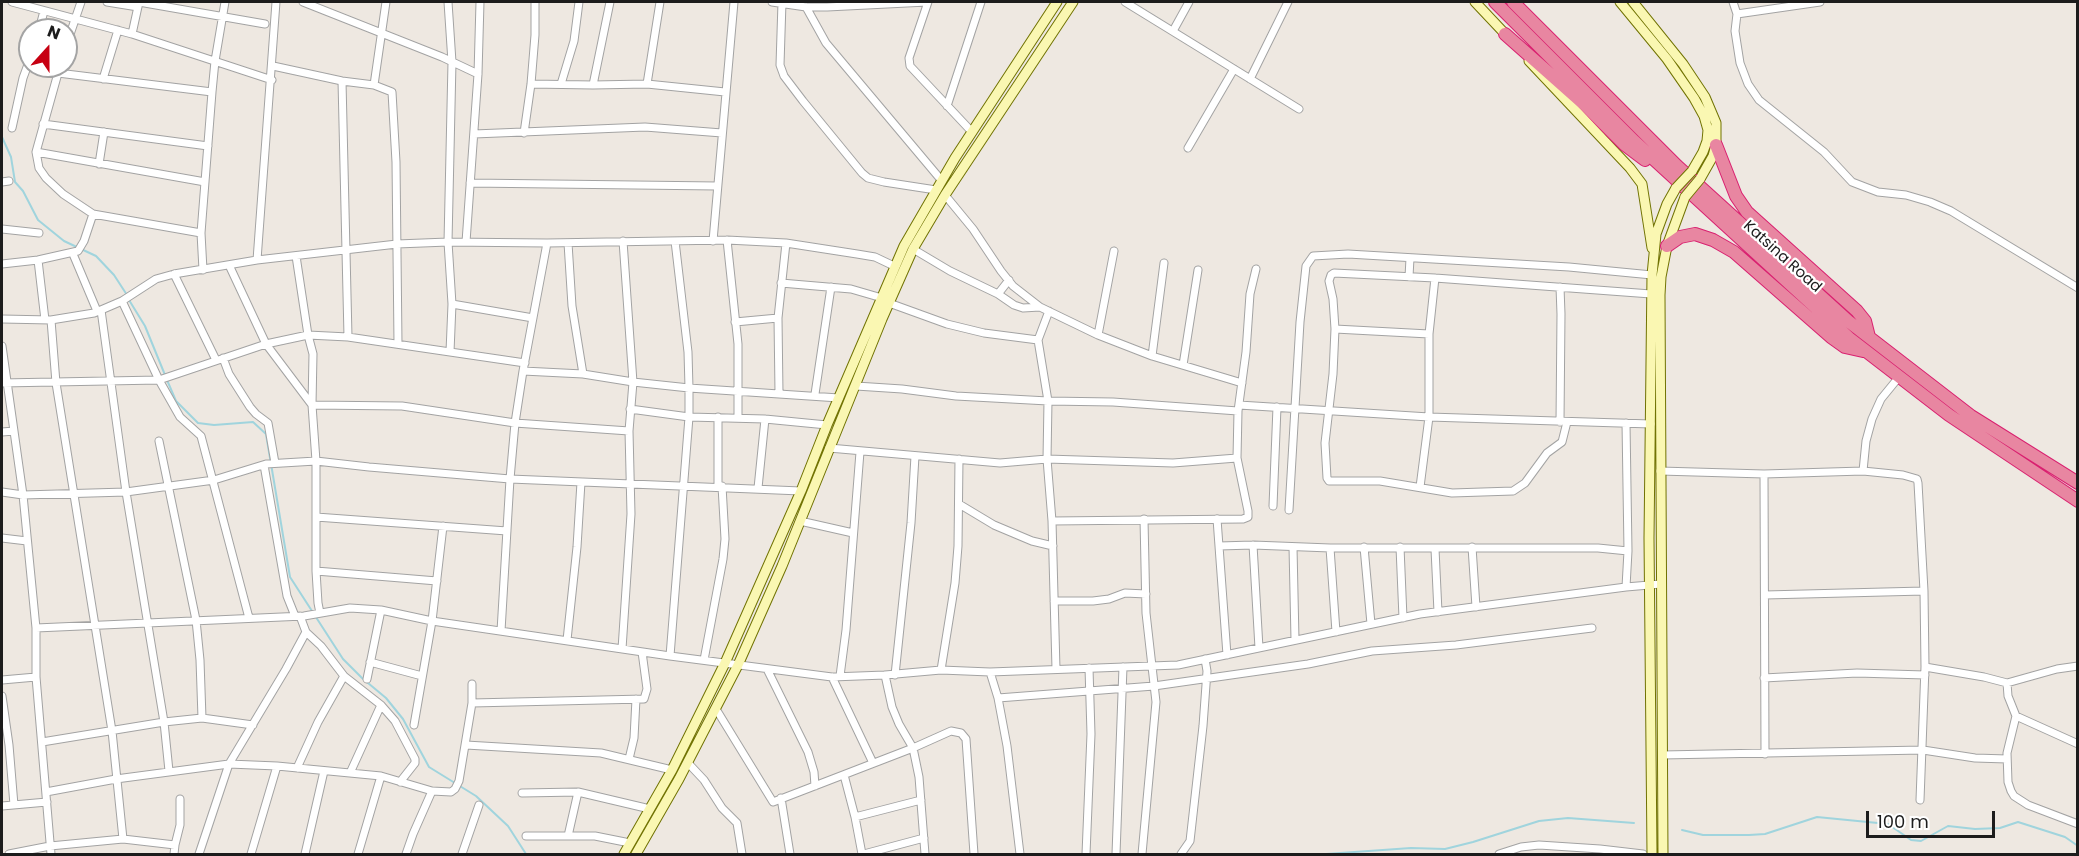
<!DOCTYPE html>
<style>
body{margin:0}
#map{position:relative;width:2079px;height:856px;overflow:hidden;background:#eee8e1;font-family:Poppins,sans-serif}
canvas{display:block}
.frame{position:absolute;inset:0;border:3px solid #1c1c1c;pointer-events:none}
.north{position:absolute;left:18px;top:18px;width:60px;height:60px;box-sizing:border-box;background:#fff;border:2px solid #a4a4a4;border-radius:50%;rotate:21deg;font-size:16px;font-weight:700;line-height:24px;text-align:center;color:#1c1c1c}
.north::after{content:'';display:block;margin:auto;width:21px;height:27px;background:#c70012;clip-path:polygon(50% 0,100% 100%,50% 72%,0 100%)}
.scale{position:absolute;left:1866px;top:811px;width:129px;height:27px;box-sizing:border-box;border:3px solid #1c1c1c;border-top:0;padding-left:8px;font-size:18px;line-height:21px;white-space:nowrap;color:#1c1c1c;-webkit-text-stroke:4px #fff;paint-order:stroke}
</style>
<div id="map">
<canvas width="2079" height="856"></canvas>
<div class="frame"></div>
<div class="north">N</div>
<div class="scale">100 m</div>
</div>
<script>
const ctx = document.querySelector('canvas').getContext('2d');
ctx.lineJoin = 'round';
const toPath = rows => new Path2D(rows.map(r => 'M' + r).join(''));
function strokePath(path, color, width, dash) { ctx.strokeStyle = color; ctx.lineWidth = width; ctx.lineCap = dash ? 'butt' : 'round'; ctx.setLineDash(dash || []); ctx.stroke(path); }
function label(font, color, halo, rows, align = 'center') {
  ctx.font = font + ' Poppins,sans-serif'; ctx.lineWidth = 4.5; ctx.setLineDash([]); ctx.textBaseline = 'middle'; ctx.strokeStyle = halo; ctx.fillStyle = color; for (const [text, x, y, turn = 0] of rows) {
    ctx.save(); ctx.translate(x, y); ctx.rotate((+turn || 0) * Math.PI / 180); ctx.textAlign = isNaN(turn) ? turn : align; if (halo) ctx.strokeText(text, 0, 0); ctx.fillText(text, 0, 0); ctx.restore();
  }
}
strokePath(toPath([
 [2,137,11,157,15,182,23,191,38,220,64,241,96,256,114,275,127,295],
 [129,300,145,326,165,375],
 [167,380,176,401,198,423,214,425,253,422,266,434,290,577,343,659,362,678,386,698,403,719,429,767,476,796,508,826,526,854],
 [1682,830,1703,835,1749,835,1765,834,1817,817,1888,824,1911,840,1921,841,1948,826,1975,829,2000,828,2018,822,2065,837,2078,846],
 [1326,854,1411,848,1445,849,1473,842,1539,821,1568,818,1634,823]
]), '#a0d4dd', 2);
const street = toPath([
 [12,2,132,34,272,80],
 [107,2,138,7],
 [139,2,265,24],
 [303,2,442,57,478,74],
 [448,2,452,62,448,242,452,304,450,352],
 [772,2,806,7,827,7,927,2],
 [782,2,780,65,784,76,803,101,862,173,868,178,884,182,936,190],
 [928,2,909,58,910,66,972,132],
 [1125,2,1299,109],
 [1733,2,1737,14,1735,31,1740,63,1748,84,1759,100,1824,152,1852,182,1878,192,1906,195,1930,202,1951,211,2078,288],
 [806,7,826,43,942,181],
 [1737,14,1820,2],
 [39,30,44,11],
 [1173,31,1189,2],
 [132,34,139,2],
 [66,46,81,2],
 [60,66,36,152,39,168,46,178,63,194,93,214,201,233],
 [273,66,342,81,374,85,392,92,396,162,398,344],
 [58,73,212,92],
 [103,79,118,30],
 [1250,79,1288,2],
 [342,81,348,337],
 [531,84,593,85,610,2],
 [561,84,574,41,579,2],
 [647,84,660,2],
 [374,85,386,2],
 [593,85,647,84,725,92],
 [947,106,981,2],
 [43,124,208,146],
 [12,128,23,78,30,59],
 [524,133,531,84,535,35,535,2],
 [474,134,645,127,722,133],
 [1188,148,1234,69],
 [36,152,205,182],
 [99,164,104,132],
 [2,182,9,181],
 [470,183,717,186],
 [945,195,973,229,1001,271,1013,286,1040,307,1098,335,1152,356,1242,383],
 [2,229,39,233],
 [727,240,738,344,738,418],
 [713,241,734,2],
 [466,242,478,74,480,2],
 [568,243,572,306,583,374],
 [913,249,950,271,998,294,1014,305,1023,308,1040,307],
 [73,254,97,311],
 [296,256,308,335,313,354,312,405,316,461,316,571,318,603,320,613],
 [38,260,45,320],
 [257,260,276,2],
 [2,264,38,260,78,251,84,241,93,214],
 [229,265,266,344,312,405],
 [203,270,201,233,212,92,215,61,225,2],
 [174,274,216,360],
 [1409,277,1410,258],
 [781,283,851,289,882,298],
 [1560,287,1561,314,1560,422],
 [998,294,1009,280],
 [122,301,159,380,180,417,201,436,249,618],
 [889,303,947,324,984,333,1038,340],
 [452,304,533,318],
 [101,310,126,492,164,722,169,771],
 [1049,311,1038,340,1048,401,1047,459,1052,521,1056,669],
 [2,319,51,320,94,313,122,301,156,279,174,274,257,260,397,244,448,242,547,243,727,240,786,243,857,254,875,257,894,266],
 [51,320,56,383,112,731,123,839],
 [735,322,778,318],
 [1335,329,1429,334],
 [1098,335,1114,251],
 [2,346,23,495,36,628,36,677,51,854],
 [1152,356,1164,263],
 [223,358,229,374,250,407,256,414,268,423,275,463],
 [1183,365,1198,270],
 [523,371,583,374,633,382,689,388,839,398],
 [2,383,159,380,266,344,308,335,348,337,525,363],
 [856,386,902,389,956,396,1048,401,1113,402,1238,411],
 [779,393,778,318,786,243],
 [815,394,831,287],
 [312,405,402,406,515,423,629,431],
 [1239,405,1429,417,1651,424],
 [630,409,689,417,765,419,827,425],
 [1567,422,1562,442,1547,453,1525,483,1513,491,1452,493,1380,481,1329,481,1327,478,1325,443,1333,374,1335,329,1333,299,1329,281,1331,275,1334,273,1435,278,1651,294],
 [2,432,14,431],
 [159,441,196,620,200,660,202,718],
 [829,448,1000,463,1047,459,1173,463,1237,458],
 [264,465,287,596,295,616],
 [1660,471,1764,474,1863,471,1903,475,1917,479,1918,483,1924,591,1925,667,1920,800],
 [1863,471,1866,441,1872,419,1881,399,1899,377],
 [1764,474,1765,754],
 [718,486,718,417],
 [1420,487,1429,417,1429,334,1435,278],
 [758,488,765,419],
 [2,492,23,495,126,492,214,480,266,464,316,461,369,467,510,479,801,491],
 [959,504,994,525,1032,541,1053,546],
 [1273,506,1277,407],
 [1289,510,1300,322,1306,266,1313,256,1348,254,1569,267,1652,275],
 [316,517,507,531],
 [1217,519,1227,655],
 [800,521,853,533],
 [1052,521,1243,519,1248,517,1248,511,1237,458,1238,411,1246,352,1250,294,1256,269],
 [2,538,27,541],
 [1253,545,1259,648],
 [1219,546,1253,545,1330,548,1598,548,1628,551],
 [1293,547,1295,640],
 [1364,547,1371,624],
 [1400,547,1403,618],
 [1472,547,1476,607],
 [1330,548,1336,632],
 [1435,549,1438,612],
 [316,571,437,581],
 [1626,587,1628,551,1626,423],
 [1765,595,1924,591],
 [1054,601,1093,601,1109,599,1125,593,1146,594],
 [36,628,304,616,350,608,381,610,432,621,670,656,832,677,885,675,941,670,990,672,1178,665,1420,614,1626,587,1661,584],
 [501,631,510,479,515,423,523,371,547,243],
 [306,632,321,646,344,676,381,705,395,721,415,759,415,763,400,782],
 [567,640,577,547,581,482],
 [622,649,631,514,629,431,633,382,623,241],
 [670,656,689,417,689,388,688,352,675,241],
 [704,660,723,559,725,539,722,486],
 [370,662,422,676],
 [1925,667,1984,677,2007,683,2057,669,2078,666],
 [767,669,808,752,814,772,815,786],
 [941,670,955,583,958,546,959,459],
 [990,672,998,698,1007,746,1020,854],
 [885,675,892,707,899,724,913,748,919,777,925,854],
 [895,675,911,523,915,456],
 [840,676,846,630,860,452],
 [832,677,873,763],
 [1764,678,1857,673,1925,675],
 [367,679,381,610],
 [2,680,36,677],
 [2007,683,2008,696,2016,716,2007,753,2008,782,2011,791,2014,796,2028,805,2078,824],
 [2,696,9,745,14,805],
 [998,698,1154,686,1308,664,1372,651,1456,645,1592,628],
 [472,703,644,699,647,689,642,652],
 [716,709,773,802,913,748,951,731,961,733,966,739,974,854],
 [2016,716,2078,744],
 [414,725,432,621,443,526],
 [42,742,164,722,202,718,253,725],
 [466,745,601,753,672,770],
 [1662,755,1923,750,1975,758,2007,759],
 [629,759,634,738,636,699],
 [688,763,704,780,722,808,737,823,742,854],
 [297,768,318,722,344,676],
 [350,773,381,705],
 [844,775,855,817,862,854],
 [46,792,116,779,229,764,277,766,381,776,432,791],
 [522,793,578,792,650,809],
 [781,798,790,854],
 [2,806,47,802],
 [855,817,921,800],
 [526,836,595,836,630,843],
 [568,836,578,792],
 [9,854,50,846,123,839,175,845,180,825,180,799],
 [174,854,175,845],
 [199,854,229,764,286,669,306,632,300,616],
 [251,854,277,766],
 [305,854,324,771],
 [358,854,381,776],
 [406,854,413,834,432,791,451,792,455,789,459,781,472,703,472,684],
 [462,854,479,805],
 [864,854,924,838],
 [1086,854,1091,734,1089,668],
 [1116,854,1123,667],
 [1142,854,1156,702,1146,613,1144,519],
 [1181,854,1190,841,1203,726,1207,671,1205,659],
 [1499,854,1521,847,1539,845,1600,849,1643,854]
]);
const secondary = toPath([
 [1475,2,1508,37],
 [1620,2,1667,59,1694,98,1704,116,1708,130,1707,141,1703,152,1692,171],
 [1633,2,1683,64,1705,97,1716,123,1716,145,1713,156,1700,179],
 [1529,61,1630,168,1642,184,1652,248],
 [624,854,672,770,725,663,801,491,827,425,904,246,955,158,1057,2],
 [636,854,679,779,738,665,782,566,882,319,913,249,945,195,1073,2],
 [1652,854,1649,538,1652,275,1656,234,1667,204,1676,188],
 [1663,854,1660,295,1661,277,1667,246,1685,197]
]);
const highway = toPath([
 [1495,2,1634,141,1849,338,1949,415,2078,501],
 [1513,2,1677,166,1848,321,1971,416,2078,483],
 [1505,34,1585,105,1625,145,1645,160],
 [1716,145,1736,196,1747,212,1857,311,1865,321,1869,337],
 [1667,246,1680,237,1695,234,1713,240,1734,252,1831,337,1845,347,1863,351]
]);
strokePath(street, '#a3a3a3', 9);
strokePath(secondary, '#717303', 11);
strokePath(highway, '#d92070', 14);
strokePath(street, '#fff', 7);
strokePath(secondary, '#faf7b2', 9);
strokePath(highway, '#e886a1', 12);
const secondaryBridge = toPath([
 [1676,188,1692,171],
 [1685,197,1700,179]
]);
strokePath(secondaryBridge, '#717303', 11, []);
strokePath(secondaryBridge, '#faf7b2', 9);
label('15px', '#1c1c1c', '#fff', [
 ["Katsina Road",1782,257,42]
]);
</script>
